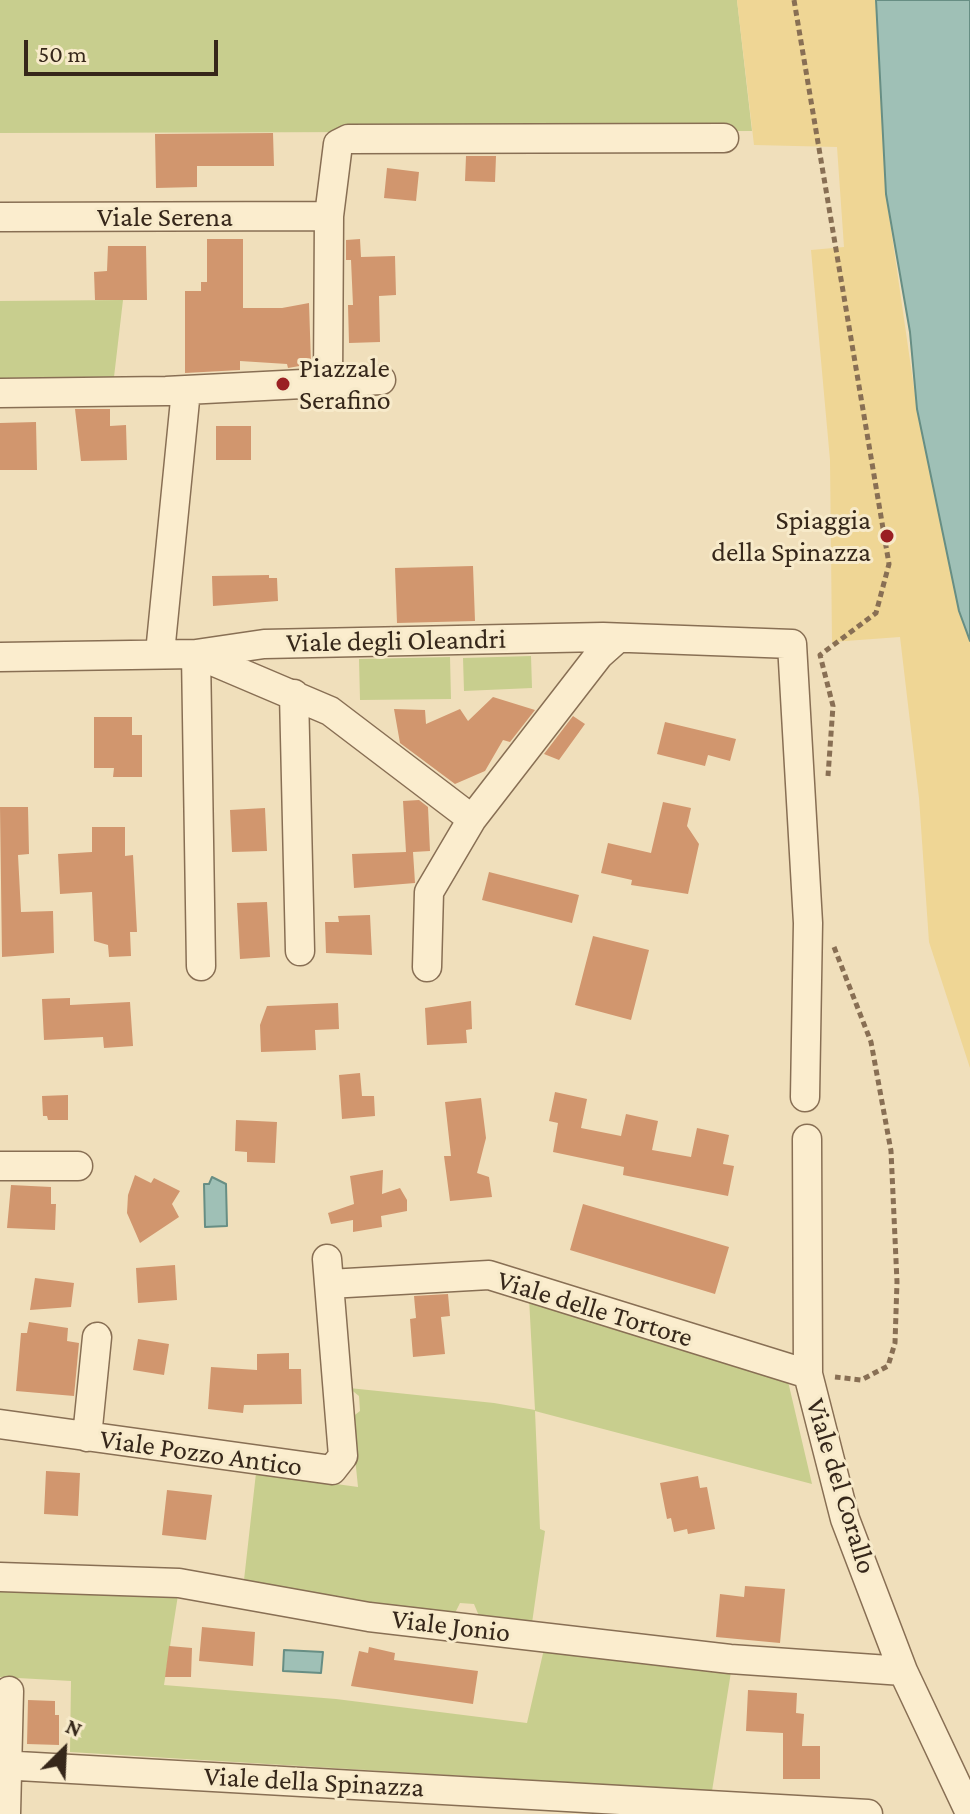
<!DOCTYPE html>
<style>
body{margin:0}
#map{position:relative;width:970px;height:1814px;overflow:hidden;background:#f0dfbb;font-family:"Crimson Pro",serif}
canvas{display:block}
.north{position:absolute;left:24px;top:1710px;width:80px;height:80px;-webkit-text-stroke:6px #f7eaca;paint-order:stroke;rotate:24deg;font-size:22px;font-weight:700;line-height:32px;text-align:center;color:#36271a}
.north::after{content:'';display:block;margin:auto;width:28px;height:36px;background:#36271a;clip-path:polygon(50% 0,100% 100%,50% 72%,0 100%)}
.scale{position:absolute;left:24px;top:40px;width:194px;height:36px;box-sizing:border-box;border:4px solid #36271a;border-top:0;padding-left:10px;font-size:24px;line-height:28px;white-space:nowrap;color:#36271a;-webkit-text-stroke:6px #f7eaca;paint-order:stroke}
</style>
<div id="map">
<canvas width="970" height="1814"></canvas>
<div class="north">N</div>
<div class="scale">50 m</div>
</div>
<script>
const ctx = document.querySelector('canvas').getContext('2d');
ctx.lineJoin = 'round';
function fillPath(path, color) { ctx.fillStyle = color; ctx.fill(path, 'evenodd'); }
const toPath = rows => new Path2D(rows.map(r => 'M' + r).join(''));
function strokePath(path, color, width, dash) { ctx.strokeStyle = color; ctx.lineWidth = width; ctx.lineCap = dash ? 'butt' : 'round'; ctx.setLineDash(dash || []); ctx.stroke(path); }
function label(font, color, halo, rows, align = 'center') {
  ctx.font = font + ' "Crimson Pro",serif'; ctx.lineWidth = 6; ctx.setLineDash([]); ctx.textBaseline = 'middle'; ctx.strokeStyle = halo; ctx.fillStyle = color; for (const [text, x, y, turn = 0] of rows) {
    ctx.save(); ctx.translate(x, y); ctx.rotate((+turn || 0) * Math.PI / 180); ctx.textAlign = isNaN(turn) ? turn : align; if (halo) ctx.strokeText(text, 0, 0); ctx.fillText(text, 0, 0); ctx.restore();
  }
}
fillPath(toPath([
 [0,0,737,0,752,131,0,133],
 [123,300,114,377,0,378,0,301],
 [531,656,532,688,464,691,463,658],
 [450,657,451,699,360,700,359,659],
 [529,1298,787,1377,812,1484,535,1411,540,1529,545,1531,532,1623,479,1616,474,1604,460,1603,455,1613,372,1603,244,1580,256,1473,358,1487,351,1418,360,1411,359,1396,349,1388,494,1403,535,1410],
 [0,1591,178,1595,164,1685,336,1699,527,1723,544,1649,731,1672,712,1791,70,1752,71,1681,0,1677]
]), '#c8ce8e');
fillPath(toPath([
 [737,0,876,0,886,194,917,409,959,611,970,641,970,1068,929,942,919,798,900,637,832,642,830,460,811,250,844,247,837,147,754,145]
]), '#efd695');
const water = toPath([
 [876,0,970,0,970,641,959,611,917,409,910,332,886,194,876,0],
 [212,1177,226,1184,227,1226,205,1227,204,1184,209,1184,212,1177],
 [284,1650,323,1652,321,1673,283,1671,284,1650]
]);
fillPath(water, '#9fc0b6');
strokePath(water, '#678e84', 2);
fillPath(toPath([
 [273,133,274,166,197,166,197,187,156,188,155,134],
 [466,156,496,156,495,182,465,181],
 [387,168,419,172,416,201,384,198],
 [207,239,243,239,243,308,282,308,309,303,311,364,288,368,287,364,240,361,240,370,185,373,185,291,201,291,201,282,207,282],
 [360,239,361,257,395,256,396,295,379,296,380,342,349,343,348,305,353,305,351,260,346,260,346,240],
 [108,246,146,246,147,300,95,300,94,272,107,271],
 [75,409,110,409,110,426,126,425,127,460,81,461],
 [36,422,37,470,0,470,0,423],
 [216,426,251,426,251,460,216,460],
 [473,566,475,621,397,623,395,568],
 [269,575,269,578,277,578,278,601,213,606,212,576],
 [493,697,535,710,510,742,503,740,485,771,455,784,400,743,394,709,425,710,426,724,460,709,468,721],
 [573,716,585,724,559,760,544,754],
 [94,717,132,717,132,735,142,735,142,777,113,777,114,768,94,768],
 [665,722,736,739,730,761,708,755,705,766,657,754],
 [419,800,428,807,430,851,413,852,415,883,354,888,352,854,406,852,403,801],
 [663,802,691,808,687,826,699,844,688,894,631,885,632,880,601,873,608,843,651,853],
 [0,807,28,807,29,854,18,855,21,912,53,911,54,953,2,957],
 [265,808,267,851,232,852,230,810],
 [92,827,125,827,125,856,133,855,137,932,130,932,131,956,109,957,108,945,94,941,92,892,60,894,58,854,92,852],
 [489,872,579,895,572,923,482,900],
 [267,902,270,957,240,959,237,903],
 [370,915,372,955,326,953,325,922,339,922,338,916],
 [593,936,649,950,631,1020,575,1005],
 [70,998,70,1005,130,1002,133,1046,104,1048,103,1037,44,1040,42,999],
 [471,1001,472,1029,466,1030,467,1043,427,1045,425,1008],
 [338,1003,339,1029,315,1030,316,1050,261,1052,260,1025,267,1006],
 [360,1073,362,1096,374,1096,375,1116,342,1119,339,1075],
 [555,1092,587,1099,581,1128,621,1136,626,1114,658,1121,652,1150,691,1157,697,1128,729,1135,723,1164,734,1166,728,1196,623,1175,624,1167,553,1152,558,1123,549,1121],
 [68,1095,68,1120,48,1120,47,1116,43,1116,42,1096],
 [481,1098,486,1138,477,1173,489,1177,492,1197,450,1201,444,1156,451,1156,445,1102],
 [236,1120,277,1122,275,1163,247,1162,247,1152,235,1151],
 [383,1170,382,1194,400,1188,407,1200,407,1211,381,1216,382,1227,353,1232,353,1220,331,1224,328,1213,354,1204,350,1176],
 [135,1175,151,1183,154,1178,180,1191,172,1204,179,1217,140,1243,127,1213,128,1195],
 [11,1185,51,1187,51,1204,56,1204,55,1230,7,1228],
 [583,1204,729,1247,715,1294,570,1250],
 [175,1265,177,1300,138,1303,136,1268],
 [35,1278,74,1283,71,1307,30,1310],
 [448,1294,450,1316,441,1317,445,1354,413,1357,410,1319,416,1318,414,1296],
 [29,1322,68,1328,67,1341,79,1343,74,1396,16,1391,21,1333,27,1333],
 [138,1339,169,1344,164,1375,133,1370],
 [289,1353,289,1369,301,1369,302,1404,244,1405,243,1413,208,1409,211,1367,257,1370,257,1354],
 [46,1471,80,1473,78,1516,44,1514],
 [698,1476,700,1488,707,1487,715,1529,688,1534,687,1529,674,1532,671,1518,667,1519,660,1483],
 [167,1490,212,1495,206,1540,162,1535],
 [745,1586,785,1589,780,1643,716,1637,720,1594,744,1597],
 [202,1627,255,1632,253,1666,199,1661],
 [169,1646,192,1648,191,1677,165,1677],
 [369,1647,395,1653,394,1660,478,1671,473,1704,351,1686,359,1651,368,1653],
 [748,1690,797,1693,796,1713,804,1714,802,1746,820,1746,820,1779,783,1779,783,1733,746,1731],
 [28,1700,55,1701,55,1715,59,1715,59,1745,27,1744]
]), '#d1966e');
const street = toPath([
 [0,217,329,216],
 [328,383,329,216,338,144,348,139,724,138],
 [0,393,166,391,381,380],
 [160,653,186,390],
 [0,657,196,654,264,644,603,637,792,644,808,923,805,1097],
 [294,694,300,951],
 [472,819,599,655,617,639],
 [201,966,196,654,330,711,472,819,429,892,427,967],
 [807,1139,808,1374,845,1519,903,1671,970,1813],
 [0,1166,78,1166],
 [329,1284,489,1275,808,1374],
 [0,1424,332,1470,343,1456,327,1259],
 [87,1437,97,1337],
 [0,1577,179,1583,369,1617,730,1659,903,1671],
 [0,1765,868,1814],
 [6,1814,9,1691]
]);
strokePath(street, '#886f54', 31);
strokePath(toPath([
 [794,0,889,564,876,613,820,655,833,706,828,776],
 [834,947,871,1042,891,1151,897,1282,895,1343,888,1366,861,1380,835,1377]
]), '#886f54', 5, [6, 4]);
strokePath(street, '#fbedce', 28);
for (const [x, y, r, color] of [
 [283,384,8,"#9a2023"],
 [887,536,8,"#9a2023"]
]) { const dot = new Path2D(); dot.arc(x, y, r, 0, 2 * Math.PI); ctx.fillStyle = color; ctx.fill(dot); strokePath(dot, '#f7eaca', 3); }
label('28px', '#36271a', '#f7eaca', [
 ["Viale Serena",165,217],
 ["Viale degli Oleandri",396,641,-1],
 ["Viale delle Tortore",595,1309,17],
 ["Viale Pozzo Antico",201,1453,8],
 ["Viale del Corallo",841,1486,73],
 ["Viale Jonio",451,1626,7],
 ["Viale della Spinazza",314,1782,3]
]);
label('28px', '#36271a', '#f7eaca', [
 ["Piazzale",299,368],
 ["Serafino",299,400],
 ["Spiaggia",871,520,"right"],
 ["della Spinazza",871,552,"right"]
], 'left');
</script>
